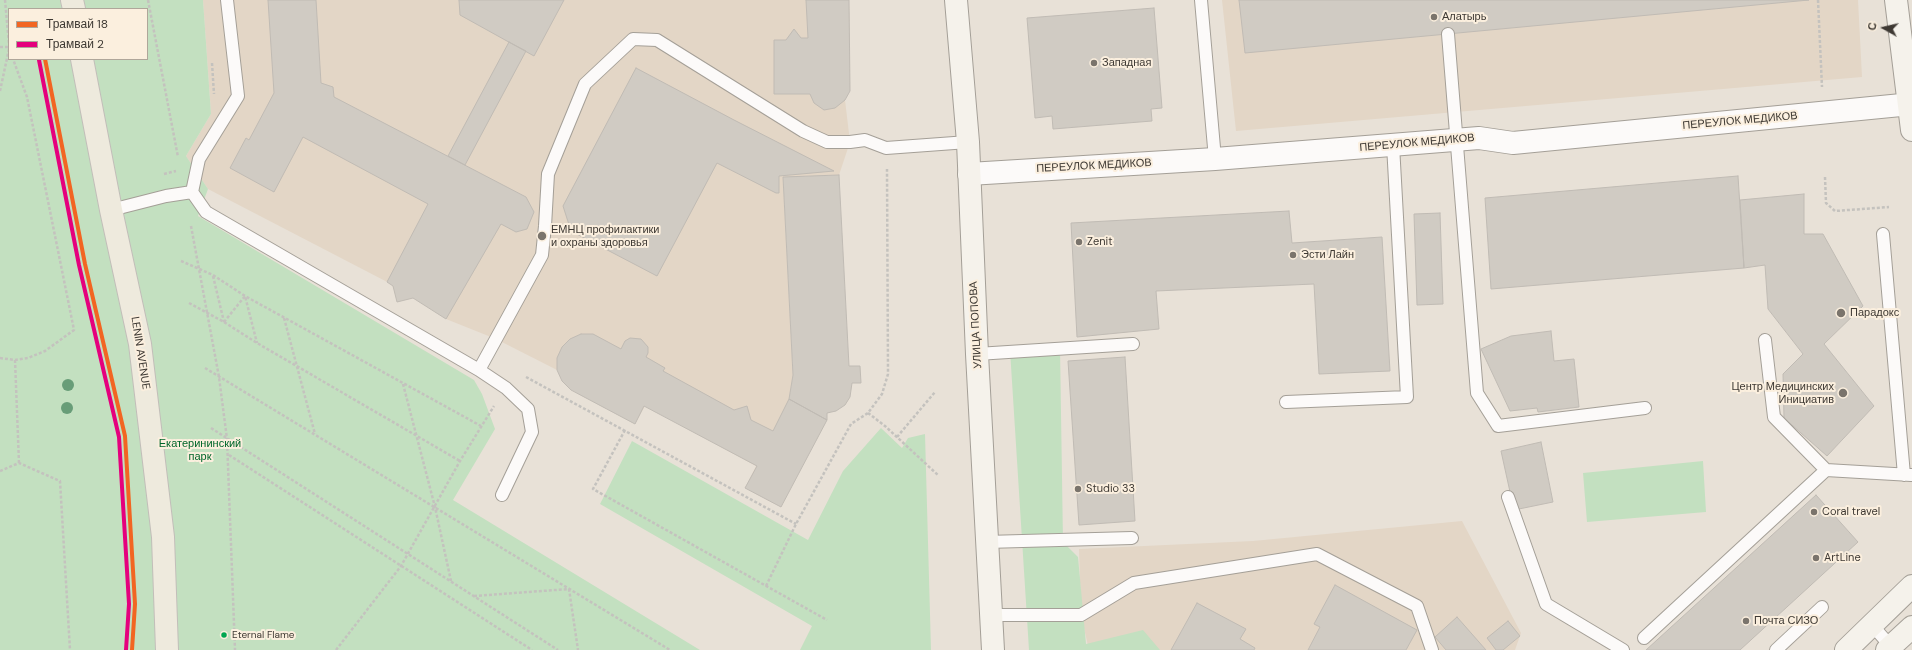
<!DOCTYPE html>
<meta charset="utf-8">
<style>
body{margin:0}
#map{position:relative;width:1912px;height:650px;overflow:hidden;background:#e8e1d7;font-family:"DM Sans",sans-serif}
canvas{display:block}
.legend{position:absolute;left:8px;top:8px;width:140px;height:52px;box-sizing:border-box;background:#fbefde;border:1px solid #afa69a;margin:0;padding:5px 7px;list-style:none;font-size:12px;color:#3e3933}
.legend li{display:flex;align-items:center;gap:8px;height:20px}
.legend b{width:20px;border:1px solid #afa69a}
.north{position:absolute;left:1864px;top:8px;width:40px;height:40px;-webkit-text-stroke:3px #fbefde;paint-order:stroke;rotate:278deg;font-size:11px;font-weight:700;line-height:16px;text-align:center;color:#3e3933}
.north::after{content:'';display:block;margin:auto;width:14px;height:18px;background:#3e3933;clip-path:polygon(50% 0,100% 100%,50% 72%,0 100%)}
</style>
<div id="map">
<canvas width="1912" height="650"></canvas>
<ul class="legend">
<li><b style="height:5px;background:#f26522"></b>Трамвай 18</li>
<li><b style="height:5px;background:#e5007d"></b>Трамвай 2</li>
</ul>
<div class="north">С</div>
</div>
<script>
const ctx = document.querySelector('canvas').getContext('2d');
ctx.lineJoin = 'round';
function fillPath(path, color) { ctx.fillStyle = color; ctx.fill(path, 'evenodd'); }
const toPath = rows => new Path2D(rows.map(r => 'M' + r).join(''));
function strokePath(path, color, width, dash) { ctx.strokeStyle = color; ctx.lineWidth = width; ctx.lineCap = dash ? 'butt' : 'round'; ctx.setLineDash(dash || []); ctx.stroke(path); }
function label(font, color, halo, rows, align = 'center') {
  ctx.font = font + ' "DM Sans",sans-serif'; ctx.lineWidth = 4; ctx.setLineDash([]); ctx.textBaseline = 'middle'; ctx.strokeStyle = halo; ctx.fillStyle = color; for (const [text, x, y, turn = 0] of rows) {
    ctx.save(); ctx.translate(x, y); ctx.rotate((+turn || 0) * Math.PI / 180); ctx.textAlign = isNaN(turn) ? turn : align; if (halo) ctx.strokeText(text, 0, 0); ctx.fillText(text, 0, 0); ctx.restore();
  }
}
fillPath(toPath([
 [203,0,849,0,850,91,845,100,850,142,839,175,783,178,793,375,789,399,827,420,781,507,745,488,756,466,645,406,635,424,571,390,562,381,557,370,496,339,446,319,393,285,208,189,186,156,211,114],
 [1222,0,1858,0,1862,77,1236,131],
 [1462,521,1521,633,1515,650,1089,650,1081,615,1079,549,1253,541]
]), '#e3d6c6');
fillPath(toPath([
 [0,0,203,0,211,114,186,156,208,189,198,216,474,380,482,394,495,429,453,500,700,650,0,650],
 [9,9,147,9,147,59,9,59],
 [1060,348,1063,542,1078,557,1086,644,1143,630,1160,650,1029,650,1010,350],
 [881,428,902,448,908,438,925,434,931,650,800,650,812,626,600,504,632,441,808,540,843,471],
 [1703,461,1706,512,1587,522,1583,473]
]), '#c3e0c0');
const building = toPath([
 [268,0,316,0,321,83,333,87,334,97,526,197,534,212,527,229,516,232,501,224,446,319,413,298,397,302,393,286,387,282,428,204,303,137,274,192,230,168,246,138,249,140,274,93,268,0],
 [459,0,564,0,534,56,460,15,459,0],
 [806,0,849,0,850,91,845,100,835,108,824,110,814,103,810,94,774,94,774,40,786,40,794,29,801,38,808,38,806,0],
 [1239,0,1809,0,1245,53,1239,0],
 [1154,8,1162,108,1151,109,1152,121,1053,129,1052,116,1035,118,1027,18,1154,8],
 [509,42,526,51,465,165,448,156,509,42],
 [636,68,734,120,834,171,779,176,779,193,776,193,717,163,657,276,571,231,563,206,636,68],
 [839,175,849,366,860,366,861,383,852,383,850,397,845,405,836,411,827,413,827,420,789,399,793,375,783,177,839,175],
 [1738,176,1744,268,1491,289,1485,198,1738,176],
 [1804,194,1804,234,1823,234,1863,306,1824,344,1874,406,1827,456,1784,418,1783,374,1803,354,1768,309,1765,265,1744,268,1740,200,1804,194],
 [1289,211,1292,243,1382,237,1390,371,1319,374,1314,284,1156,291,1159,329,1077,337,1071,223,1289,211],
 [1440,213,1443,304,1417,305,1414,214,1440,213],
 [1551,331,1554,361,1574,359,1579,407,1538,412,1537,408,1510,411,1481,349,1511,336,1551,331],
 [581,334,593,334,621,349,625,341,630,338,641,339,648,347,648,353,646,357,665,368,663,371,734,410,747,406,751,420,773,431,789,399,827,420,781,507,745,488,757,466,644,406,635,424,571,390,562,381,557,370,557,358,562,347,570,339,581,334],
 [1125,357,1135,521,1079,525,1068,361,1125,357],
 [1541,442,1553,502,1514,510,1501,451,1541,442],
 [1816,495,1858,542,1740,650,1646,650,1816,495],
 [1335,585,1417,630,1406,650,1308,650,1320,627,1314,624,1335,585],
 [1197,603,1246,629,1240,639,1255,648,1254,650,1171,650,1197,603],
 [1457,617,1486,650,1446,650,1435,637,1457,617],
 [1508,621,1520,636,1503,650,1496,650,1487,638,1508,621]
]);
fillPath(building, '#d0cbc3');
strokePath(building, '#c0bbb4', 1);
const lane = toPath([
 [227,0,238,96,199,159,192,192,206,212,479,370],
 [1201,0,1215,159],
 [1448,34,1477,393,1498,426,1645,408],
 [111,210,166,196,192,192],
 [1883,234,1904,475],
 [1765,340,1774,417,1826,470,1911,475],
 [977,354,1133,344],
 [1286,402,1407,397,1393,145],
 [502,495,532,432,528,409,506,388,479,370,542,255,545,226,548,174,585,84,633,39,657,40,803,131,827,142,850,142,865,140,886,148,968,142],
 [1508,497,1546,604,1623,650],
 [986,542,1132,538],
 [990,615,1081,615,1134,583,1317,554,1417,606,1432,650],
 [1872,625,1894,650],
 [1644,638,1826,470],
 [1776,650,1822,607]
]);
const street = toPath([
 [969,174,1215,159,1479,138,1513,143,1912,104]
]);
const secondary = toPath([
 [956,0,968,142,977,354,993,650],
 [1896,0,1912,130],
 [1846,650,1912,586],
 [1887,650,1912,627]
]);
const primary = toPath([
 [72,0,74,9],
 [82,59,111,210,140,344,163,537,167,650]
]);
strokePath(lane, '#a49f97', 14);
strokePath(street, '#a49f97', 24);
strokePath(secondary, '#a49f97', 24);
strokePath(primary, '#c2beb9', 24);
strokePath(toPath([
 [5,0,9,44],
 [148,0,178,157],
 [1818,0,1822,87],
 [0,47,9,47],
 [212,63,214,94],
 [0,91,9,49],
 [164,174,176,171],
 [1825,177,1826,203,1835,211,1889,207],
 [191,226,219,377,227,439,235,650],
 [181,261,213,275,245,296,481,426],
 [213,276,224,322],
 [189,303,224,322,257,343,460,461],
 [284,318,315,434],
 [224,322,245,296,257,343],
 [0,358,15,360,28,358,45,351,74,330,27,97,13,59],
 [15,360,19,463],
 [205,368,670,650],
 [526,377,796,524],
 [403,384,435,507,451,581],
 [868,413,885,426,939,476],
 [211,428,558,650],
 [625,430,593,489,827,620],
 [897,437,935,392],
 [229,455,532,650],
 [0,471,19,463,60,481,70,650],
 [766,586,796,524,851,424,868,413,882,394,888,374,887,169],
 [474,596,569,589,578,650],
 [336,650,401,566,460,461,494,406]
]), '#c4c2be', 2.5, [3, 2]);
strokePath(lane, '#fcfaf9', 12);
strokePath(street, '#fcfaf9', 22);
strokePath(secondary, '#f5f2eb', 22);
strokePath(primary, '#eeeadd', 22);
strokePath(toPath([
 [45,59,85,264,125,436,135,604,132,650]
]), '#f26522', 4);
strokePath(toPath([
 [39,60,79,265,119,437,129,604,126,650]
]), '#e5007d', 4);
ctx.fillStyle = '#689d78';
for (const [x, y] of [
 [68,385],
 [67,408]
]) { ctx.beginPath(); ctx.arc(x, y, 6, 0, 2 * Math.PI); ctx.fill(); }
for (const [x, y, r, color] of [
 [1434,17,4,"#7a746c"],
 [1094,63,4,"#7a746c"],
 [542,236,5,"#7a746c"],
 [1079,242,4,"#7a746c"],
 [1293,255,4,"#7a746c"],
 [1841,313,5,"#7a746c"],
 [1843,393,5,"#7a746c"],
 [1078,489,4,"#7a746c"],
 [1814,512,4,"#7a746c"],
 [1816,558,4,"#7a746c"],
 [1746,621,4,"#7a746c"],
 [224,635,3.5,"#00a651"]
]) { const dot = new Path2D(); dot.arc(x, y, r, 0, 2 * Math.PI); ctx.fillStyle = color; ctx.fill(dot); strokePath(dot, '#fbefde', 1.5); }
label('10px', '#3e3933', '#fbefde', [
 ["Eternal Flame",232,635]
], 'left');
label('11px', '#3e3933', '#fbefde', [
 ["Алатырь",1442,17],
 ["Западная",1102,63],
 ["ЕМНЦ профилактики",551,230],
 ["и охраны здоровья",551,243],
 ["Zenit",1087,242],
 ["Эсти Лайн",1301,255],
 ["Парадокс",1850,313],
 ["Центр Медицинских",1834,387,"right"],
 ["Инициатив",1834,400,"right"],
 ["Studio 33",1086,489],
 ["Coral travel",1822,512],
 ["ArtLine",1824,558],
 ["Почта СИЗО",1754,621]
], 'left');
label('11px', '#3e3933', '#fbefde', [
 ["ПЕРЕУЛОК МЕДИКОВ",1740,121,-5],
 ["ПЕРЕУЛОК МЕДИКОВ",1417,143,-5],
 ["ПЕРЕУЛОК МЕДИКОВ",1094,166,-3],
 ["УЛИЦА ПОПОВА",976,325,-93],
 ["LENIN AVENUE",140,353,81]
]);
label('11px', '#00662a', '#fbefde', [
 ["Екатерининский",200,444],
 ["парк",200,457]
]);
</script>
